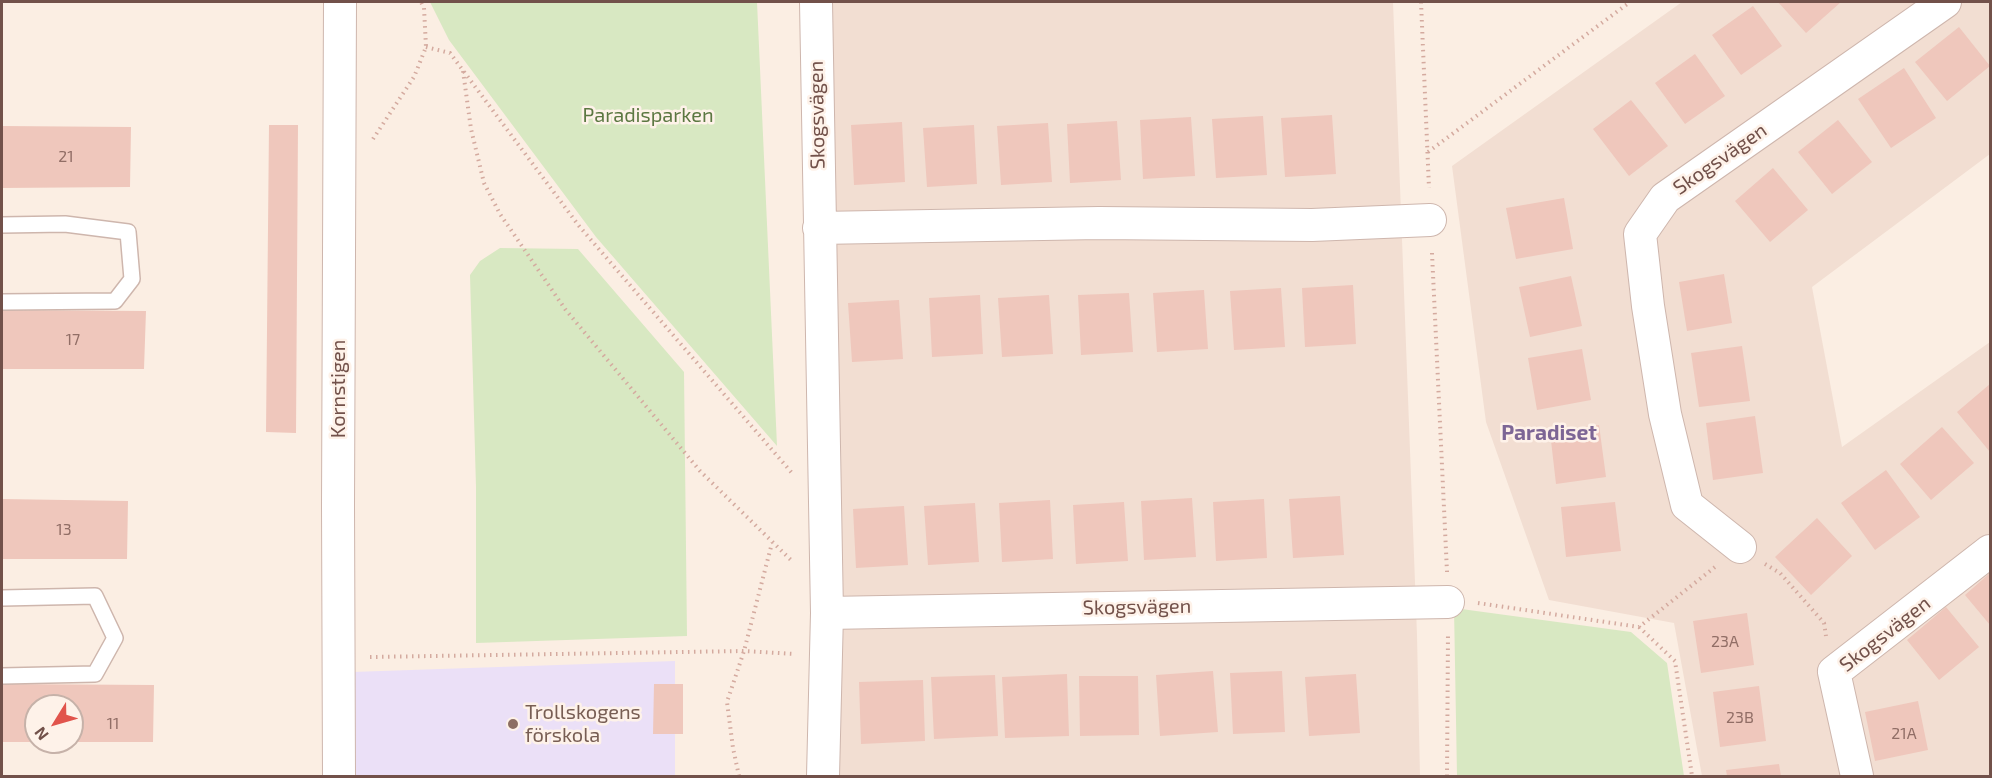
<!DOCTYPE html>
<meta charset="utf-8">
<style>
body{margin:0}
#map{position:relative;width:1992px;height:778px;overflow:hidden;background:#fbeee3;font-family:"Exo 2",sans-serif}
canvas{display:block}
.frame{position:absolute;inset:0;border:3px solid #72514a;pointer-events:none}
.north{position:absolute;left:24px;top:694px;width:60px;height:60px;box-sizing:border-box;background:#fef2e9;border:2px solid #c6b2a9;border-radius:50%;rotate:233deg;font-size:16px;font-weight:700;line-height:24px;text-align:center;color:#72514a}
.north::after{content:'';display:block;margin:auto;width:21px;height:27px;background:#e1544c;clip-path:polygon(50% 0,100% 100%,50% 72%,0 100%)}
</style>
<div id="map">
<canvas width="1992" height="778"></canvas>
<div class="frame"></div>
<div class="north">N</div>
</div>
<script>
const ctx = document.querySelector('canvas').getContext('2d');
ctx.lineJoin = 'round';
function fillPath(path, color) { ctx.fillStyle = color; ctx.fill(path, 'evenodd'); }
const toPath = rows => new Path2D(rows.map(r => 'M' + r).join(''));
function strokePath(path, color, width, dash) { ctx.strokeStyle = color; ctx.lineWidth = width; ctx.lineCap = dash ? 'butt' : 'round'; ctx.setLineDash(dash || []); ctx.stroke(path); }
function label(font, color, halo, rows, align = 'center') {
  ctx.font = font + ' "Exo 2",sans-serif'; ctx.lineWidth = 5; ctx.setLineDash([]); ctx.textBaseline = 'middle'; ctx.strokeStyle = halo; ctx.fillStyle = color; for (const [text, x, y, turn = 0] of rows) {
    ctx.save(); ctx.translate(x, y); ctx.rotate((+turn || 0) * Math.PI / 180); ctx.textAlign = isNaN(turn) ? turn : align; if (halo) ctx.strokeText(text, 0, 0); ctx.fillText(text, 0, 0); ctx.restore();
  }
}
fillPath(toPath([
 [825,2,1393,2,1417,635,1420,776,837,776],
 [1682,2,1990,2,1990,154,1812,287,1842,447,1990,342,1990,776,1702,776,1674,623,1549,600,1486,422,1452,166]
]), '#f2ded2');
fillPath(toPath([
 [675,661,675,776,351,776,352,672]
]), '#ebe0f7');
fillPath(toPath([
 [430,2,757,2,777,446,596,237,449,40],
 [500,248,578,249,684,372,687,636,476,643,476,487,470,275,480,261],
 [1454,608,1631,632,1667,663,1684,776,1457,776]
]), '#d8e8c2');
fillPath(toPath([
 [1778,2,1841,2,1806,33],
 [1753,6,1782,46,1741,75,1712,35],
 [1959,27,1990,66,1947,101,1915,62],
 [1695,54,1725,96,1685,124,1655,83],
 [1904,68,1936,118,1891,148,1858,99],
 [1631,100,1668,146,1629,176,1593,129],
 [1332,115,1336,174,1285,177,1281,118],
 [1263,116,1267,175,1216,178,1212,119],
 [1191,117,1195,176,1143,179,1140,120],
 [1838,120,1872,162,1832,194,1798,152],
 [1117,121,1121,180,1070,183,1067,124],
 [902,122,905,182,854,185,851,125],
 [1048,123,1052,182,1001,185,997,126],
 [269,125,298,125,296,433,266,432],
 [974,125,977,184,927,187,923,128],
 [2,126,131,127,130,187,2,188],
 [1773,168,1808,210,1770,242,1735,201],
 [1564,198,1573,249,1516,259,1506,208],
 [1724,274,1732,323,1687,331,1679,282],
 [1571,276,1582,326,1530,337,1519,287],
 [1353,285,1356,344,1305,347,1302,288],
 [1281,288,1285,347,1234,350,1230,291],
 [1204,290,1208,349,1157,352,1153,293],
 [1129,293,1133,352,1081,355,1078,295],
 [980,295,983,354,932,357,929,298],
 [1049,295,1053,354,1002,357,998,298],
 [899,300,903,359,852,362,848,303],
 [2,310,146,311,144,369,2,369],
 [1742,346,1750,401,1699,407,1691,353],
 [1582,349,1591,400,1537,410,1528,358],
 [1990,384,1990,452,1957,412],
 [1755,416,1763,473,1713,480,1706,423],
 [1599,425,1606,477,1556,484,1550,432],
 [1942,427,1974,463,1931,500,1900,464],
 [1886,470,1920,517,1875,550,1841,503],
 [1340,496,1344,555,1293,558,1289,499],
 [1192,498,1196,557,1144,560,1141,501],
 [2,499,128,501,127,559,2,559],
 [1264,499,1267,558,1216,561,1213,502],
 [1050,500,1053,559,1002,562,999,503],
 [1124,502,1128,561,1076,564,1073,505],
 [1615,502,1621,551,1566,557,1561,507],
 [975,503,979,562,928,565,924,506],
 [904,506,908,565,856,568,853,509],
 [1817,518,1852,556,1811,595,1775,557],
 [1990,573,1990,625,1965,595],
 [1946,607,1979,647,1939,680,1907,640],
 [1747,613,1754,665,1701,673,1693,621],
 [1213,671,1218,732,1160,736,1156,675],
 [1282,671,1285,732,1233,734,1230,673],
 [1067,674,1069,736,1005,738,1002,677],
 [1356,674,1360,733,1309,736,1305,677],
 [995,675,998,736,934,739,931,677],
 [1079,676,1138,676,1139,735,1080,736],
 [923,680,925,741,861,744,859,682],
 [2,684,154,685,153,742,72,742,72,706,36,706,36,742,2,742],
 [654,684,683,684,683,734,653,734],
 [1759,686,1766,741,1720,747,1713,692],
 [1918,701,1928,750,1875,761,1865,712],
 [1779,764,1781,776,1727,776,1726,770]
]), '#efc7bc');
const service = toPath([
 [2,225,65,224,128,232,132,279,115,301,2,302],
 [2,598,95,596,115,638,95,674,2,676]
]);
const minor = toPath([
 [816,2,827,613,823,776],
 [819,228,1099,223,1312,225,1430,220],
 [1740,547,1687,505,1665,414,1648,306,1640,234,1665,198,1945,2],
 [827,613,1448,602],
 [339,776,338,505,340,2],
 [1857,776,1834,672,1990,551]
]);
strokePath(service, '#ceb6ad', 18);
strokePath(minor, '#ceb6ad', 34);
strokePath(toPath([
 [1421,2,1429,188],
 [426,47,450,53,579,226,792,473],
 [463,71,471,129,484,183,500,214,565,309,700,471,793,562],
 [373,139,414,77,426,47,424,8,421,2],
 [1428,152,1630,2],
 [1432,253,1447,572],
 [1765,564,1780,573,1824,623,1826,636],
 [1478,603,1639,627,1715,567],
 [1639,627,1675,661,1692,776],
 [370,657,744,651,795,654],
 [739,776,733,748,727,702,744,651,772,543],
 [1447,776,1448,633]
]), '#d4aa9f', 4, [1.5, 4.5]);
strokePath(service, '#fff', 15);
strokePath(minor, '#fff', 32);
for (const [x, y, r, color] of [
 [513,724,6,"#8d6e63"]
]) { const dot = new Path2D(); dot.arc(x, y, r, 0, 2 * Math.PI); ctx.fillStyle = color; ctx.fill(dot); strokePath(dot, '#fef2e9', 2); }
label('16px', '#916e66', null, [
 ["21",66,157],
 ["17",73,340],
 ["13",64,530],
 ["23A",1725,642],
 ["23B",1740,718],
 ["11",113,724],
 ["21A",1904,734]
]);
label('20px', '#5c7842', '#fef2e9', [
 ["Paradisparken",648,115]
]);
label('20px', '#72514a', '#fef2e9', [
 ["Skogsvägen",817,115,-91],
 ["Skogsvägen",1720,159,-35],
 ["Kornstigen",338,389,-90],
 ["Skogsvägen",1137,607,-1],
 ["Skogsvägen",1885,634,-38]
]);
label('20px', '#785e54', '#fef2e9', [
 ["Trollskogens",525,712],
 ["förskola",525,735]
], 'left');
label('bold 21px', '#7d6695', '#fef2e9', [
 ["Paradiset",1549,433]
]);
</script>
